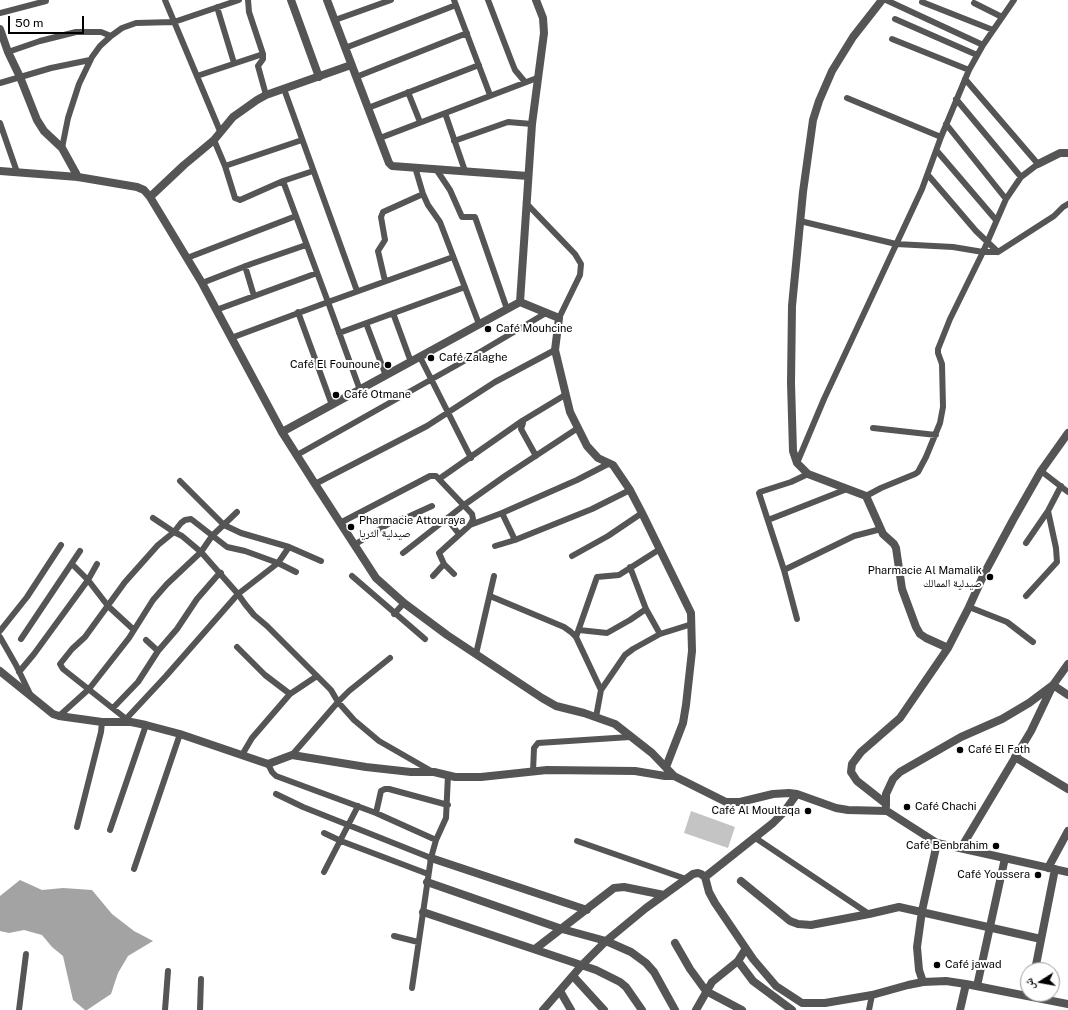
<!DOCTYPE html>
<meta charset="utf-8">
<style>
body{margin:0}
#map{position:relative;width:1068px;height:1010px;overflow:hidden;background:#fff;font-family:"Public Sans","Noto Naskh Arabic",sans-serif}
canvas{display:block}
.north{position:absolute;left:1020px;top:962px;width:40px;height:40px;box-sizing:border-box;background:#fff;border:1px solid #999;border-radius:50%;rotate:259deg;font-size:11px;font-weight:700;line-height:16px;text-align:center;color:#000}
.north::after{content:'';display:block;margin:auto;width:14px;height:18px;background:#000;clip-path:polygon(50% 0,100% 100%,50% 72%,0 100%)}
.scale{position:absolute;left:8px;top:16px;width:76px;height:18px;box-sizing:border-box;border:2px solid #000;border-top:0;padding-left:5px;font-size:12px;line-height:14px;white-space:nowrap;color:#000;-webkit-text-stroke:3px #fff;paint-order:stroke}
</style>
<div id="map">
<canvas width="1068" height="1010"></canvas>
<div class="north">ش</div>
<div class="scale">50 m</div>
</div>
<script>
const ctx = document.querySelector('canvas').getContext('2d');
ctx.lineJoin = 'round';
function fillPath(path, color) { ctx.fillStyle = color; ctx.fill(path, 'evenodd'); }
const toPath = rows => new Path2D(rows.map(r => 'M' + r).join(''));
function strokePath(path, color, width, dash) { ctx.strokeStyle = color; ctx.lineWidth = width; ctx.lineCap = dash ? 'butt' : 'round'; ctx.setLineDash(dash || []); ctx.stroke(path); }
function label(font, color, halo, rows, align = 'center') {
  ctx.font = font + ' "Public Sans","Noto Naskh Arabic",sans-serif'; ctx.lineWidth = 4; ctx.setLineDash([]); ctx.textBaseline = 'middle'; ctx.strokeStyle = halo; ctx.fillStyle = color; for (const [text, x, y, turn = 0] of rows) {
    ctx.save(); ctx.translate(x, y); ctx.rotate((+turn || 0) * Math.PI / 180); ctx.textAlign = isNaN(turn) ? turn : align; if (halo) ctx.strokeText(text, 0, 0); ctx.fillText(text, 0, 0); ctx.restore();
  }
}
fillPath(toPath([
 [20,880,42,890,63,888,92,890,112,914,134,931,153,941,128,956,118,973,111,994,87,1010,85,1010,73,1000,63,956,52,947,42,935,24,930,9,933,0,931,0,896]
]), '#a3a3a3');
fillPath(toPath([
 [691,811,735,827,728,848,684,833]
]), '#c4c4c4');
strokePath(toPath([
 [165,0,220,131],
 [248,0,249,12,263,54,263,59,258,66,266,95],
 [454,0,490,95],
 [488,0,511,60,515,70,525,82],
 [886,0,983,45],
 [922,2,993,30],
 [974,3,1002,17],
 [217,7,234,63],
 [0,13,46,1,46,0],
 [895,19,977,55],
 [335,20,391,0],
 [892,39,969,70],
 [345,48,456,5],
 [8,52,40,41,76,32,101,32,111,36],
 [197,76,263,54],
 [356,77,467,33],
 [0,83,51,68,90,60],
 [284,89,357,291],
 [408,92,420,122],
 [847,98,941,137],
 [956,99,1021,177],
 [368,108,479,65],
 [445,113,465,171],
 [0,123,17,172],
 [946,124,1006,199],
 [380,138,537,78],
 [214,140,225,166,235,198,240,200,283,181,313,171],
 [454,141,508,122,532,124],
 [62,148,68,118,79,84,92,57,100,46,111,36,122,28,136,23,174,22,239,0],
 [937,151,996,220],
 [225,166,302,140],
 [415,167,423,194,428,205,440,222,479,324],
 [436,169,450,190,462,217,475,217,507,309],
 [928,175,976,231,998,252],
 [526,203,575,254,581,264,580,275,559,318],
 [800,221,896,244,953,247,983,252,1006,199,1021,177,1038,164,965,79],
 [187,258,296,216],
 [245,266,254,296],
 [385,281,378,251,385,240,381,217,383,212,423,194],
 [202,283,251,264,306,245],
 [216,310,317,273],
 [298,312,332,405],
 [393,313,411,362],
 [366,323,386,376],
 [339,333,465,287],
 [231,338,328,302,283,181],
 [420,357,471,458],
 [360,390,328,302,453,257],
 [522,421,523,423,521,429,536,456],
 [873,428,936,435],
 [297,455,480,352,546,313],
 [610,463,577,480,502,513,515,540,592,509,630,490],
 [797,463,824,399,922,189,941,137,969,70,983,45,1014,0],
 [1041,471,1068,492],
 [439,479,522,421,565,395],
 [180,481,224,525,241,533,289,547,321,561],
 [315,484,427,426,495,382,555,350],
 [866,496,881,488,915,474,918,472,926,457,940,423,943,407,942,364,938,353,938,349,950,319,983,252,998,252,1054,216,1063,207,1068,204],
 [153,518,174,532,182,536,201,552,238,594,245,604,254,615,267,626,331,690,338,702,354,720,379,741,433,772],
 [447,519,459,534],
 [768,520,847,489],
 [340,523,430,476,436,476,472,514,473,519,470,525,439,553,444,564,454,574],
 [470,525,502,513],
 [1026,543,1048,511,1061,486],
 [354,545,390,523,410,516,432,506],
 [495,546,515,540],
 [403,553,464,505,505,476,578,428],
 [572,556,608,536,642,513],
 [72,564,88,580,108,606,134,630],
 [630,567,646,609,660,634],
 [784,570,854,536,881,529],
 [352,576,425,639],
 [433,576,444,564],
 [490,596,564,627,571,632,576,637,601,690,596,717],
 [1026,596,1057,562,1056,548,1048,511],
 [969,607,1007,622,1033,642],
 [394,614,404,603],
 [797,619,784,570,759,493,760,492,791,482,808,474],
 [579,630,607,633,630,620,646,609],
 [0,631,27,597,61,545],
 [0,637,16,665,30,694],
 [576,637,597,577,619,575,660,549],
 [21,639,80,551],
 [146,640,158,651],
 [237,647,265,675,290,694],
 [476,654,494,576],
 [19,672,34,654,88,580,97,564],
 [601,690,625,655,633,649,660,634,692,624],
 [113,708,138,682,158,651,177,629,197,599,217,576,221,573],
 [59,716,89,689,129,638,153,600,167,584,201,552,212,536,237,512],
 [126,719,166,676,238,594,278,563,289,547],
 [130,722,63,669,60,664,72,649,85,637,125,582,158,545,174,532,181,523,185,520,191,519,227,547,245,551,278,563,296,572],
 [242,755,252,738,290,694,317,676],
 [292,755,338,702,349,691,390,658],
 [268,764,272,772,276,776,376,813,436,840],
 [533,772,534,748,538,743,630,737],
 [276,794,303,807,431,858],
 [376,813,381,791,385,789,389,789,448,805],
 [77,827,101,732,102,722],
 [110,830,146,725],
 [324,833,341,841,428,874],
 [754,837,869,914],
 [577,841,686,879],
 [134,869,180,734],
 [324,872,358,806],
 [394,936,418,942],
 [412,988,431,858,436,840,446,818,448,775],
 [19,1010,26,954],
 [165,1010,168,971],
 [200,1010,201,979],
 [869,1010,872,995]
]), '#555', 6);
strokePath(toPath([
 [291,0,319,77],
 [327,0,389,163,392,166,528,176],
 [882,0,853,37,832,71,819,101,813,120,803,192,792,306,791,383,793,451,797,463,808,474,866,496,883,534,894,544,896,548,902,589,916,627,920,634,926,638,948,648],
 [0,29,8,52,20,77,37,120,44,131,62,148,78,177],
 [351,65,266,95,257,100,233,117,214,140,184,165,150,197,202,283,282,432,315,484,376,578,404,603,447,635,542,698,556,706,584,713,615,724,652,753,674,776,726,802,740,802,773,794,789,793,797,794],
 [1038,164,1060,153,1068,153],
 [0,171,78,177,137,187,144,190,150,197],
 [520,302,559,318,555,350,570,412,587,446,598,458,613,465,630,490,642,513,691,613,692,651,686,705,683,723,666,767],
 [282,432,520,302,532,124,544,33,543,18,536,0],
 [0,671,53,714,59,716,102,722,131,722,146,725,180,734,268,764,292,755,366,767,411,772,434,772,455,777,481,777,547,770,635,771,665,776,674,776],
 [1015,757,1068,789],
 [885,803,857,781,851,772,852,764,861,752,900,718,948,648,969,607,984,574,1013,520,1041,471,1068,433],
 [886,806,886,794,893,779,900,772,961,737,1002,719,1029,703,1053,685,1068,664],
 [961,848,1031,731,1053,685,1068,695],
 [431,858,587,910],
 [1048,868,1068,831],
 [705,877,773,823,783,813,797,794,836,808,848,810,887,811,937,843,1068,872],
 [741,881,790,921,798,924,811,925,869,914,899,907,1041,939],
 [427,882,562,929,606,941,631,952,646,963,654,972,675,1010],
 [423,912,596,970,620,982,626,987,642,1010],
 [675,943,690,969,706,991,742,1010],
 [535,949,614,888,624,887,664,895],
 [738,961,753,981,792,1010],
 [1035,970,1055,869],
 [573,976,604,1010],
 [923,982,919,970,917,947,922,911,937,843],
 [977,986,1005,858],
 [560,991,571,1010],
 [543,1010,582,965,606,941,646,908,693,874,698,873,701,874,705,877,709,892,715,903,753,959,776,986,802,1003,825,1003,872,995,908,985,923,982,946,981,966,984,1068,1004],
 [696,1010,712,982,738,961,745,950],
 [960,1010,966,984]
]), '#555', 8);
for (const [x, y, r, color] of [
 [488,329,4,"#000"],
 [431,358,4,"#000"],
 [388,365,4,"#000"],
 [336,395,4,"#000"],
 [351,527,4,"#000"],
 [990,577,4,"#000"],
 [960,750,4,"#000"],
 [907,807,4,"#000"],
 [808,811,4,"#000"],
 [996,846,4,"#000"],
 [1038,875,4,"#000"],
 [937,965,4,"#000"]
]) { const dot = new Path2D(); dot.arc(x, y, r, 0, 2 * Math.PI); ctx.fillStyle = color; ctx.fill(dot); strokePath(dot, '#fff', 1.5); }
label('11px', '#000', '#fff', [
 ["Café Mouhcine",496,329],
 ["Café Zalaghe",439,358],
 ["Café El Founoune",380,365,"right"],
 ["Café Otmane",344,395],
 ["Pharmacie Attouraya",359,521],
 ["صيدلية الثريا",359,534],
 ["Pharmacie Al Mamalik",982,571,"right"],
 ["صيدلية الممالك",982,584,"right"],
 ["Café El Fath",968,750],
 ["Café Chachi",915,807],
 ["Café Al Moultaqa",800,811,"right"],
 ["Café Benbrahim",988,846,"right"],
 ["Café Youssera",1030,875,"right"],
 ["Café jawad",945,965]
], 'left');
</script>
